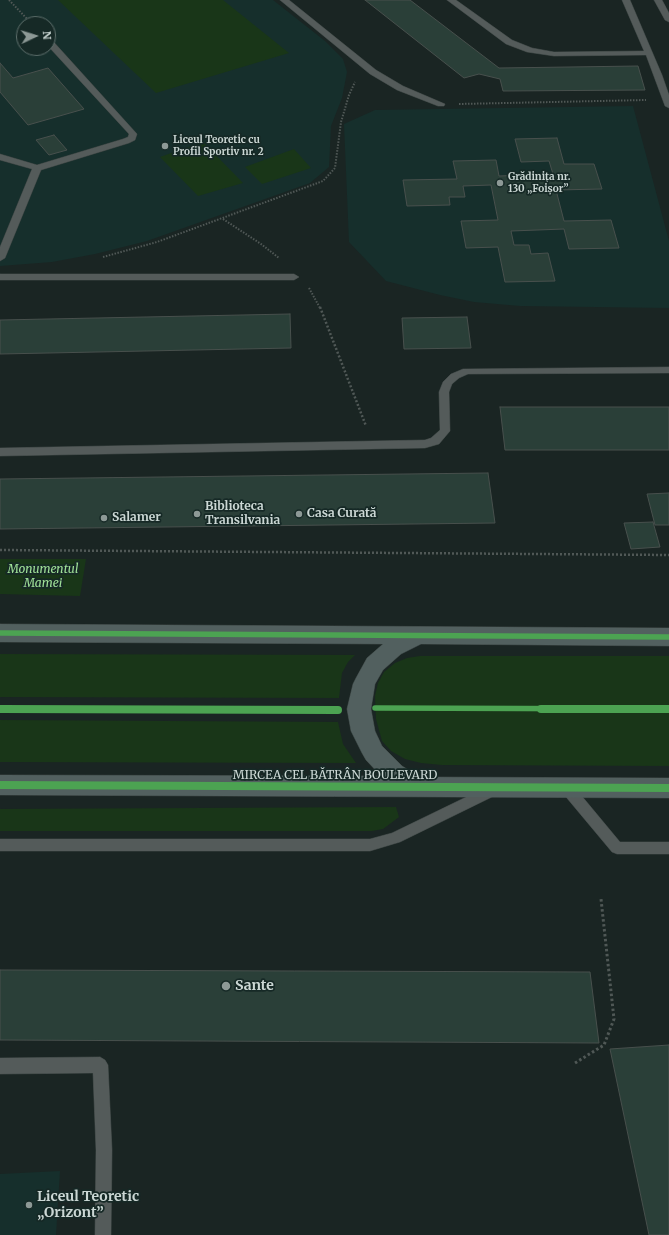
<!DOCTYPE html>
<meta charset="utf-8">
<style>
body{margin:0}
#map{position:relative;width:669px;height:1235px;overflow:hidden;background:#1a2523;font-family:Merriweather,serif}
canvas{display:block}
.north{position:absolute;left:16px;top:16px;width:40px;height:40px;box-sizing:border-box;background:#162926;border:1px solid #5e6f6c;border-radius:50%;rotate:86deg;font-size:11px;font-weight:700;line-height:16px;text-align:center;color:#cbd7d4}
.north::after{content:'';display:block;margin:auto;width:14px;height:18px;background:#8d9996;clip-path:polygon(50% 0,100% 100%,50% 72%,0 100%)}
</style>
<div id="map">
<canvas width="669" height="1235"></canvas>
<div class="north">N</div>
</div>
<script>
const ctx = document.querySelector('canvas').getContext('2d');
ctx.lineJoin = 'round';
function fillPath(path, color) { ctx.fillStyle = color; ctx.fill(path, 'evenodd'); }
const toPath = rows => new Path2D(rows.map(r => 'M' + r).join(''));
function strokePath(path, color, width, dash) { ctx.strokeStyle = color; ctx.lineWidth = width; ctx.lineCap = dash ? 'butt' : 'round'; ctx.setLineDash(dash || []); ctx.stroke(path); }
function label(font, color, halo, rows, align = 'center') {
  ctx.font = font + ' Merriweather,serif'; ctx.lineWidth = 3.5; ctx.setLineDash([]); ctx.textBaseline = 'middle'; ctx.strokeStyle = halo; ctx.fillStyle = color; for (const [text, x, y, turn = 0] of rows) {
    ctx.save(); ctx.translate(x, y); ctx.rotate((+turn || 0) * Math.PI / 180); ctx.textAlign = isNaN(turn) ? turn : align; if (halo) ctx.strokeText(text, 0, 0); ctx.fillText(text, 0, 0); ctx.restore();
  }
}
fillPath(toPath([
 [0,0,273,0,325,41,343,59,347,72,342,98,331,126,329,167,310,183,147,241,95,254,52,262,0,266],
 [24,24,48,24,48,48,24,48],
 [633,106,669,241,669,308,520,306,474,302,440,295,386,281,349,242,344,124,375,110],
 [60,1171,56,1235,0,1235,0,1174]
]), '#162f2c');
fillPath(toPath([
 [58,0,223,0,289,53,156,93],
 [203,142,243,183,198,196,160,157],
 [294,149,311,168,262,184,245,167],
 [0,559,86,559,80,596,0,594],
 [0,654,355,655,348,662,342,673,339,698,0,697],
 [420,656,669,656,669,766,442,765,421,763,405,759,391,751,382,741,376,719,375,696,378,683,384,672,395,663,407,658],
 [0,720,338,722,343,744,356,763,0,762],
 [396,807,399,817,383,829,372,831,0,831,0,809]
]), '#193618');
const building = toPath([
 [365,0,410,0,499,68,638,66,645,90,503,91,500,79,479,74,464,78,365,0],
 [0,63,13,78,48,68,84,109,28,125,0,92,0,63],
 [54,135,67,150,49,155,36,140,54,135],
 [557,138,564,164,594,164,602,189,556,190,564,221,611,220,619,248,569,249,564,229,511,231,514,245,529,245,531,254,548,253,555,281,505,282,498,247,466,248,461,221,498,220,491,185,463,186,465,197,449,197,450,205,407,206,403,180,457,179,453,161,496,160,499,176,553,174,549,161,521,162,515,139,557,138],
 [290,314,291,348,0,354,0,320,290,314],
 [467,317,471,348,404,349,402,318,467,317],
 [500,407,669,407,669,450,505,450,500,407],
 [488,473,495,523,0,529,0,479,488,473],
 [669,493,669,525,655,525,647,494,669,493],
 [653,522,660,547,631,549,624,523,653,522],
 [0,970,590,972,599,1043,0,1040,0,970],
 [669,1045,669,1235,649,1235,610,1049,669,1045]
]);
fillPath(building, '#2a3f38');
strokePath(building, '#48504d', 1);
const service = toPath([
 [280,0,289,0,376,70,403,86,445,104,444,106,438,106,397,90,370,74,280,0],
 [447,0,456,0,512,40,532,48,554,52,644,51,622,0,630,0,662,75,669,95,669,108,665,106,646,55,554,56,527,52,506,44,447,0],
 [654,0,662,0,669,13,669,22,665,20,654,0],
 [48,39,51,39,137,134,135,140,129,143,41,170,5,258,0,261,0,247,32,169,0,160,0,154,37,165,123,139,128,137,129,134,48,46,48,39],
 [0,274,294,274,299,277,294,280,0,280,0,274],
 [669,367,669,373,468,374,459,378,452,384,449,392,450,431,439,444,425,448,0,456,0,448,425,440,431,438,440,430,439,392,443,382,451,374,463,369,669,367],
 [566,781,571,783,620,842,669,842,669,854,617,854,612,852,561,791,559,787,561,783,566,781],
 [493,784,498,786,500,790,498,794,400,842,370,851,0,851,0,839,370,839,392,833,493,784],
 [100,1057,105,1060,108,1065,112,1150,111,1235,95,1235,96,1150,93,1073,0,1074,0,1058,100,1057]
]);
const primary = toPath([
 [0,624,669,628,669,646,421,644,401,654,383,670,375,684,371,709,375,731,382,746,402,766,420,777,669,778,669,798,0,795,0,775,381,776,366,760,362,753,351,731,347,709,353,684,356,678,367,658,383,644,0,642,0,624]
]);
strokePath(service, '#394240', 1);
strokePath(primary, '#394240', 1);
strokePath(toPath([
 [9,0,32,24],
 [459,104,646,100],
 [223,219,261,244,279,258],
 [103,257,157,242,323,181,335,168,341,122,349,95,355,82],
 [309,288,320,308]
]), '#505856', 2, [1.5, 1.5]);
strokePath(toPath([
 [320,307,366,426],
 [0,550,669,555],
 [386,708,669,709],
 [0,709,187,710]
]), '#505856', 2.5, [2, 2]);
strokePath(toPath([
 [0,709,331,710],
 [546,709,669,709],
 [575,1063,604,1045,614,1019,601,899]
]), '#505856', 3, [2.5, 2.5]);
fillPath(service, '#545b5a');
fillPath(primary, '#52605f');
strokePath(toPath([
 [0,633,669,637],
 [375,708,669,709],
 [0,709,191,710]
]), '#4ca352', 5.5);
strokePath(toPath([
 [0,709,338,710],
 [541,709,669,709],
 [0,785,669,788]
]), '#4ca352', 8);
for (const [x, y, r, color] of [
 [165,146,4,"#8d9996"],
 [500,183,4,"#8d9996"],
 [197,514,4,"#8d9996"],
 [299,514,4,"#8d9996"],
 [104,518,4,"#8d9996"],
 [226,986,5,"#8d9996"],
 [29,1205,4,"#8d9996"]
]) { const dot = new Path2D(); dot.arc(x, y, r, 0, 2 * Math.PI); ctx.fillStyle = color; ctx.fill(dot); strokePath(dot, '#162926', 1.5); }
label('bold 10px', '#cbd7d4', '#162926', [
 ["Liceul Teoretic cu",173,140],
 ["Profil Sportiv nr. 2",173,152],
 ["Grădinița nr.",508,177],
 ["130 „Foișor”",508,189]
], 'left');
label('bold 12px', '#cbd7d4', '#162926', [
 ["Biblioteca",205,507],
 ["Transilvania",205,521],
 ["Casa Curată",307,514],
 ["Salamer",112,518]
], 'left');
label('italic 12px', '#a0e198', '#162926', [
 ["Monumentul",43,570],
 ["Mamei",43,584]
]);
label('12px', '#cbd7d4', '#162926', [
 ["MIRCEA CEL BĂTRÂN BOULEVARD",335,776]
]);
label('bold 14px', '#cbd7d4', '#162926', [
 ["Sante",235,986],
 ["Liceul Teoretic",37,1197],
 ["„Orizont”",37,1213]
], 'left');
</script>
